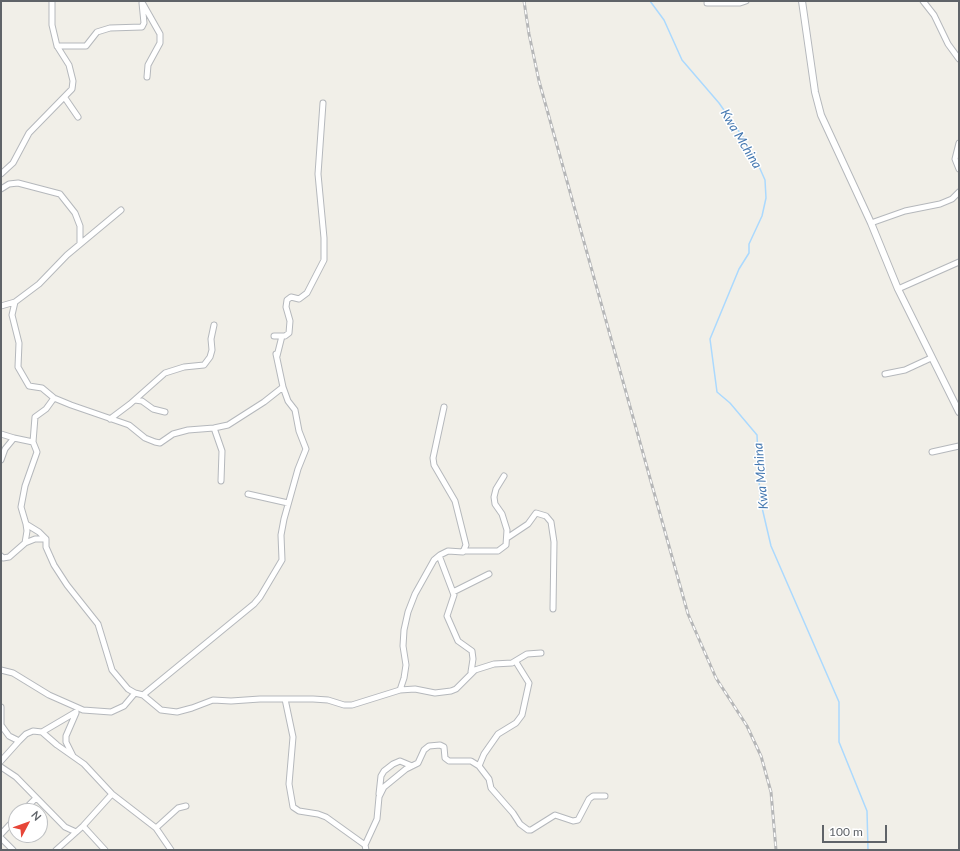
<!DOCTYPE html>
<style>
body{margin:0}
#map{position:relative;width:960px;height:851px;overflow:hidden;background:#f1efe8;font-family:Lato,sans-serif}
canvas{display:block}
.frame{position:absolute;inset:0;border:2px solid #5f6368;pointer-events:none}
.north{position:absolute;left:8px;top:803px;width:40px;height:40px;box-sizing:border-box;background:#fff;border:1px solid #bfc1c3;border-radius:50%;rotate:49deg;font-size:11px;font-weight:700;line-height:16px;text-align:center;color:#5f6368}
.north::after{content:'';display:block;margin:auto;width:14px;height:18px;background:#e74638;clip-path:polygon(50% 0,100% 100%,50% 72%,0 100%)}
.scale{position:absolute;left:822px;top:825px;width:65px;height:18px;box-sizing:border-box;border:2px solid #5f6368;border-top:0;padding-left:5px;font-size:12px;line-height:14px;white-space:nowrap;color:#5f6368;-webkit-text-stroke:3px #fff;paint-order:stroke}
</style>
<div id="map">
<canvas width="960" height="851"></canvas>
<div class="frame"></div>
<div class="north">N</div>
<div class="scale">100 m</div>
</div>
<script>
const ctx = document.querySelector('canvas').getContext('2d');
ctx.lineJoin = 'round';
const toPath = rows => new Path2D(rows.map(r => 'M' + r).join(''));
function strokePath(path, color, width, dash) { ctx.strokeStyle = color; ctx.lineWidth = width; ctx.lineCap = dash ? 'butt' : 'round'; ctx.setLineDash(dash || []); ctx.stroke(path); }
function label(font, color, halo, rows, align = 'center') {
  ctx.font = font + ' Lato,sans-serif'; ctx.lineWidth = 3; ctx.setLineDash([]); ctx.textBaseline = 'middle'; ctx.strokeStyle = halo; ctx.fillStyle = color; for (const [text, x, y, turn = 0] of rows) {
    ctx.save(); ctx.translate(x, y); ctx.rotate((+turn || 0) * Math.PI / 180); ctx.textAlign = isNaN(turn) ? turn : align; if (halo) ctx.strokeText(text, 0, 0); ctx.fillText(text, 0, 0); ctx.restore();
  }
}
strokePath(toPath([
 [650,1,664,20,682,60,719,103,745,140,757,162,765,180,766,198,762,216,749,244,749,253,739,269,710,339,717,392,730,403,757,435,760,499,771,546,839,702,839,742,867,811,868,850]
]), '#abd9fe', 1.5);
const minor = toPath([
 [923,1,934,15,948,44,959,59],
 [707,3,740,3,746,1],
 [143,4,160,34,160,43,148,65,147,77],
 [57,46,86,46,97,32,110,28,142,27,144,23,142,3],
 [65,98,78,117],
 [959,143,955,159,959,169],
 [1,174,13,163,29,133,72,89,73,81,69,65,57,46,52,25,52,1],
 [1,189,9,184,18,183,60,194,75,213,80,226,80,243],
 [871,223,905,211,940,204,952,199,959,192],
 [898,289,959,262],
 [15,302,12,315,19,343,18,367,29,386,42,388,54,398,71,405,129,425,145,438,155,442,160,443,173,434,188,430,214,428,228,425,264,402,283,387,276,354],
 [1,306,15,302,39,284,67,255,121,210],
 [274,336,285,336,289,333,290,321,286,307,287,300,291,297,299,299,307,293,324,260,324,238,318,174,323,103],
 [277,356,282,336],
 [885,374,905,370,931,358],
 [135,400,142,401,153,409,165,412],
 [444,407,433,458,434,465,455,501,466,545,463,552,448,551,440,555,440,558,454,595,447,616,458,641,472,651,473,659,471,672],
 [110,419,130,404,165,373,184,367,204,365,210,357,212,350,211,339,214,325],
 [214,428,222,451,221,481],
 [1,434,14,438],
 [33,442,37,452,25,486,21,507,26,524,39,532,46,539,46,547,54,565,67,585,98,624,112,670,128,689,135,693],
 [932,452,959,446],
 [1,460,5,449,14,438,33,442,35,417,46,409,54,398],
 [248,494,288,503],
 [507,538,528,524,536,513,546,516,551,522,554,542,553,609],
 [25,543,27,531,26,524],
 [463,551,498,551,506,545,507,530,502,514,495,504,494,497,496,489,504,476],
 [1,556,3,558,9,557,25,543,35,539,46,539],
 [453,592,489,574],
 [1,670,13,673,49,695,83,710,111,712,124,706,135,693,143,695,161,710,177,712,192,708,213,700,231,701,260,699,313,699,328,700,344,705,352,705,400,690,415,689,435,693,451,691,456,689,475,670,494,664,512,663,527,654,541,653],
 [400,690,404,678,406,665,403,646,404,630,408,612,415,594,434,560,440,555],
 [143,695,254,604,260,597,282,560,281,535,284,519,298,469,306,449,299,431,295,410,288,401,283,387],
 [285,699,293,737,289,784,293,807,299,811,318,814,326,817,365,845,366,850],
 [1,707,1,725,9,736,19,741,26,734,33,731,42,732,57,745,84,764,112,794,156,828,171,850],
 [42,732,76,712],
 [73,756,66,742,66,736,76,713],
 [1,761,19,741],
 [479,766,484,754,498,734,516,723,522,715,529,683,516,662],
 [1,767,16,777,65,827,76,832],
 [379,794,381,776,384,771,393,764,400,761,412,766],
 [23,811,36,798],
 [83,826,105,850],
 [156,828,178,808,186,806],
 [1,834,16,818],
 [1,838,13,850],
 [365,845,377,819,379,797,384,787,406,769,418,763,424,750,429,746,440,745,444,747,445,758,449,761,471,761,479,766,489,779,491,788,513,813,520,824,528,830,531,830,555,815,573,821,578,820,589,799,593,796,605,796],
 [56,850,83,826,112,794]
]);
const tertiary = toPath([
 [802,1,815,92,821,115,871,223,898,289,959,412]
]);
strokePath(minor, '#b5b8bc', 7);
strokePath(tertiary, '#b5b8bc', 8);
strokePath(minor, '#fff', 5);
strokePath(tertiary, '#fff', 6);
const rail = toPath([
 [524,1,529,34,539,81,688,614,716,678,747,726,761,756,771,792,776,850]
]);
strokePath(rail, '#b6b7b8', 3);
strokePath(rail, '#fff', 1.5, [4.5]);
label('italic 13px', '#4679b1', '#fff', [
 ["Kwa Mchina",741,139,59],
 ["Kwa Mchina",761,476,-95]
]);
</script>
